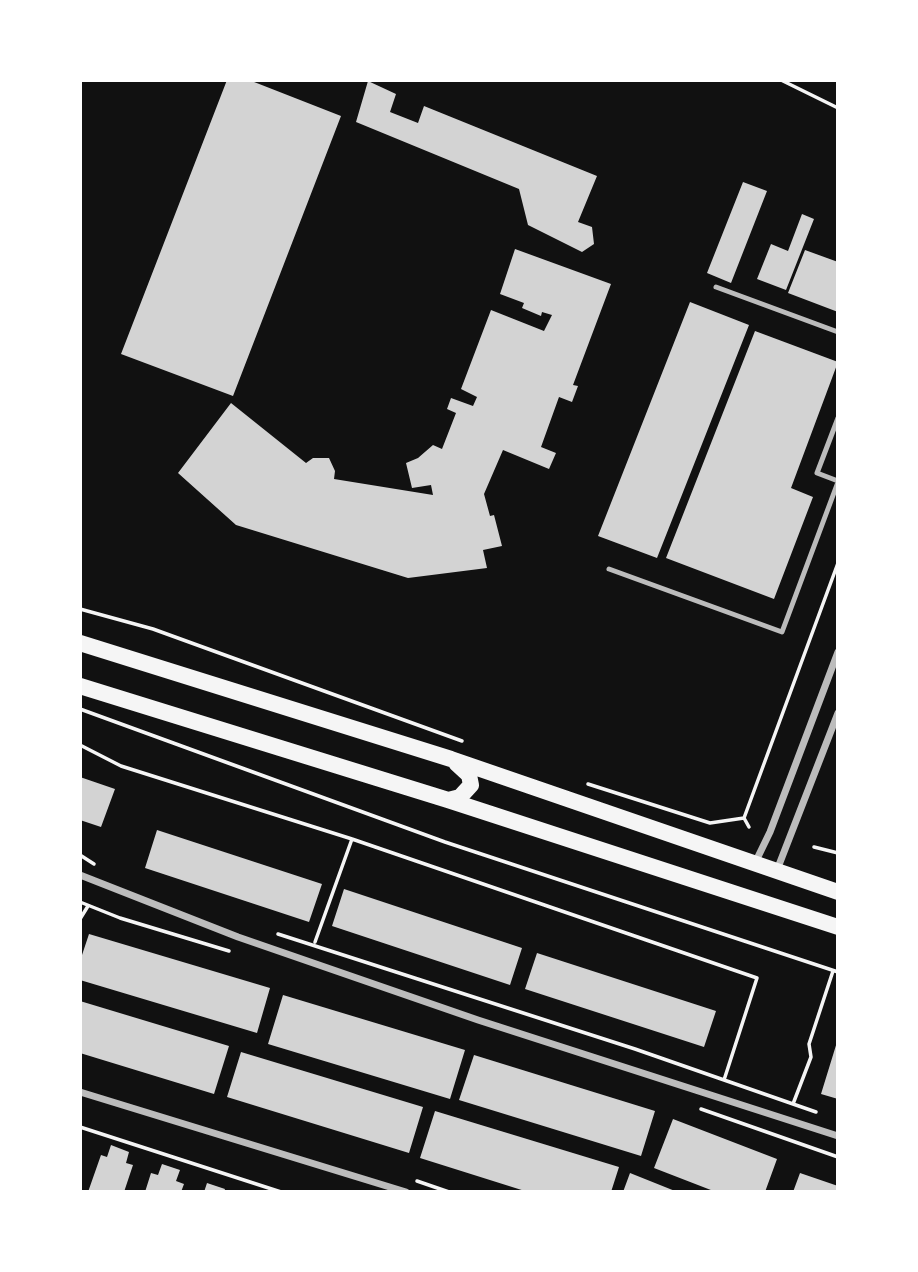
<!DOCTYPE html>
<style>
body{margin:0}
#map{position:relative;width:918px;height:1272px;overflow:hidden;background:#111;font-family:"Crimson Pro",serif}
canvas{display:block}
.frame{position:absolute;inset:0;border:82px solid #fff;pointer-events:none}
</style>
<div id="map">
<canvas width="918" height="1272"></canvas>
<div class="frame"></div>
</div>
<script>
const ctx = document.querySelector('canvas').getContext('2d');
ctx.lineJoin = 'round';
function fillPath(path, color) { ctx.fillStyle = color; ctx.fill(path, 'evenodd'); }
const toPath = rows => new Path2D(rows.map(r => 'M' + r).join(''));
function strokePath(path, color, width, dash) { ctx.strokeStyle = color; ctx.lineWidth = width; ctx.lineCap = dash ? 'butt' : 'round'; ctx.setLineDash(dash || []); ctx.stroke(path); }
fillPath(toPath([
 [227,80,249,80,341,116,233,396,121,354],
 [368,81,396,94,390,112,418,123,424,106,597,176,578,222,592,227,594,244,582,252,528,225,519,189,356,122],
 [743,182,767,191,731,283,707,273],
 [802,214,814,219,786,290,757,279,771,244,788,251],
 [515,249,611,284,573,385,578,386,572,402,559,397,541,447,556,453,549,469,503,450,484,494,490,516,494,515,502,546,483,550,487,568,408,578,236,525,178,473,231,403,306,463,313,458,329,458,335,471,334,479,433,495,431,485,412,488,406,463,418,458,433,445,442,449,456,413,447,409,451,398,473,406,477,397,461,389,491,310,544,331,552,315,542,312,541,316,522,308,524,303,500,294],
 [805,250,838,262,838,312,788,293],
 [690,302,749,325,657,558,598,536],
 [755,331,838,362,791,488,813,497,774,599,666,558],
 [80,777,115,789,101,827,80,820],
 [157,830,322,884,309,922,145,868],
 [344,889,522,948,510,985,332,926],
 [89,934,270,988,257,1033,80,980,80,961],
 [537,953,716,1011,704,1047,525,989],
 [283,995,465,1050,450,1099,268,1044],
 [80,1001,229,1046,214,1094,80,1053],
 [837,1042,838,1042,838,1099,821,1094],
 [241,1052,423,1107,409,1153,227,1097],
 [474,1055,655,1111,641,1156,459,1100],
 [435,1111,619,1167,611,1192,528,1192,420,1158],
 [673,1119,777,1159,765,1192,716,1192,654,1168],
 [111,1145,129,1152,126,1163,133,1165,124,1192,88,1192,101,1155,107,1157],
 [162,1164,180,1170,176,1181,184,1184,181,1192,145,1192,151,1173,158,1175],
 [630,1173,675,1191,675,1192,623,1192],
 [800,1173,838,1186,838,1192,793,1192],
 [207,1183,225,1189,224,1192,204,1192]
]), '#d3d3d3');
strokePath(toPath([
 [781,80,838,108],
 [80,609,153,629,462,741],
 [80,709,445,842,838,972],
 [80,745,121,766,352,839,757,978,724,1080],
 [588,784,710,823,744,818,749,827],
 [744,818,838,563],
 [814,847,838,853],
 [80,855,94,864],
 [80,902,120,918,229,951],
 [80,919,88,906],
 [278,934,635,1049,816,1112],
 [315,942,352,839],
 [793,1104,811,1057,809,1044,833,971],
 [701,1109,838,1157],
 [80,1127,281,1192],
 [417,1181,449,1192]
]), '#f5f5f5', 3.5);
strokePath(toPath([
 [716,287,838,332],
 [838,418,817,473,838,481],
 [609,569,782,632,838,482]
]), '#bcbcbc', 5);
strokePath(toPath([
 [755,863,770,832,838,652],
 [777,870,838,713],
 [80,875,238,937,478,1020,838,1136],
 [80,1092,406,1192]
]), '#bcbcbc', 7);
strokePath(toPath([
 [80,643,451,759,838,892],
 [80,686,448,800,838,927],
 [448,800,460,797,471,785,469,775,456,763]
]), '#f5f5f5', 16);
</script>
